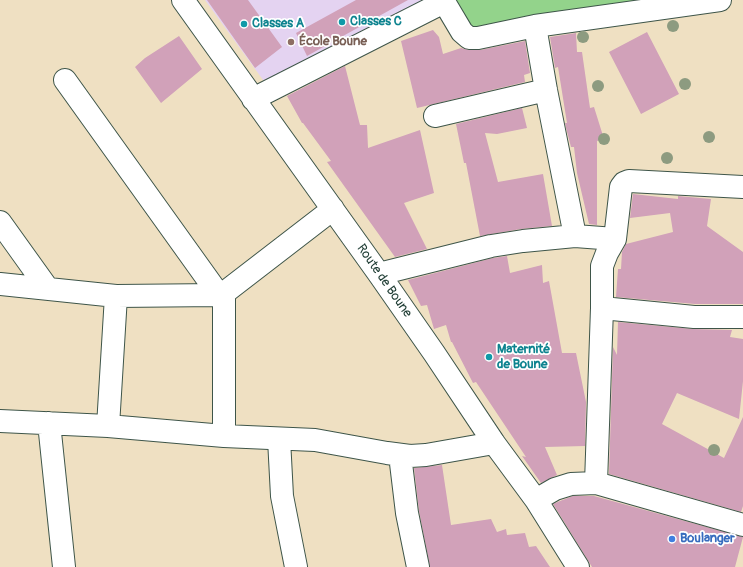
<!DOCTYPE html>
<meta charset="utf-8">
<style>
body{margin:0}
canvas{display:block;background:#efe0c2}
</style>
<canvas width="743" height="567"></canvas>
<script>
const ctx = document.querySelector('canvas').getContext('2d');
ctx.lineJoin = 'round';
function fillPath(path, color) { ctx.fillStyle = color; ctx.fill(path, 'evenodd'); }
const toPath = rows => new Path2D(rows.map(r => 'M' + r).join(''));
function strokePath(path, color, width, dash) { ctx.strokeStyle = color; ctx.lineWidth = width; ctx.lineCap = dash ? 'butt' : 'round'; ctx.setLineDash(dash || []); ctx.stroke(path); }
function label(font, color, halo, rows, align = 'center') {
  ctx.font = font + ' Pangolin,sans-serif'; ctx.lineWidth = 3.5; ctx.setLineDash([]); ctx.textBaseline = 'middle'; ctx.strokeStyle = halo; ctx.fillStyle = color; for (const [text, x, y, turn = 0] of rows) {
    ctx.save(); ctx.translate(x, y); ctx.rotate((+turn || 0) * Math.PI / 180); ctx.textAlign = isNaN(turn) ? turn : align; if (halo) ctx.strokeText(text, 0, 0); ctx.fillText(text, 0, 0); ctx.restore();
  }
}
fillPath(toPath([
 [205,0,428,0,266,84]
]), '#e4d3f1');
fillPath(toPath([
 [454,0,665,0,470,28]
]), '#93d38b');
fillPath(toPath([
 [207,0,248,0,282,47,255,68],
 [356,0,408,0,307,56,296,33],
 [433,30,439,37,443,54,461,48,469,50,480,50,525,41,530,73,524,75,525,82,417,108,401,41],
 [647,32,679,94,641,114,609,52],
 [576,33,577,52,582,52,590,108,594,107,604,139,597,141,597,225,589,224,577,173,574,147,571,147,566,128,565,123,567,123,558,67,555,68,550,37],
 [179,36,202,69,161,103,135,67,145,58],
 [345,66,360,125,367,125,368,148,420,130,434,193,404,203,427,249,395,257,327,162,331,161,303,123,302,123,287,96],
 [522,108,527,128,497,134,485,133,498,182,543,174,552,226,521,229,480,236,466,163,464,163,456,124],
 [633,194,678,199,678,196,711,199,707,226,743,252,743,304,695,304,616,297,618,269,621,269,622,252,626,244,673,232,670,213,630,218],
 [507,256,510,273,542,265,543,283,549,281,562,353,576,353,586,402,585,446,545,447,557,475,541,483,522,456,526,457,476,382,473,383,452,342,451,342,446,325,434,329,427,305,421,306,408,280,493,258],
 [618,322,693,329,732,330,730,337,743,339,743,381,739,419,677,393,662,424,724,458,743,417,743,506,741,512,609,474,613,347,617,355],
 [442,465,451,525,491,519,497,532,506,529,507,535,525,533,529,547,536,546,550,567,430,567,419,511,414,468],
 [573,496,594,496,743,537,735,567,592,567,553,504,560,501]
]), '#d1a1b9');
const minor = toPath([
 [183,0,379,274,434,353,494,443,536,500,578,567],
 [443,0,462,32,469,38,478,38,535,26,720,0],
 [535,26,546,90,575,236],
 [65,80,219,295],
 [253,99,444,2],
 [435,116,546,90],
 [0,222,48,289],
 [379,274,491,246,523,241,575,236,615,239],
 [0,284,116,296,219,295,224,293,333,209],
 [224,293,224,436],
 [602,308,694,317,743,317],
 [0,421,108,426,224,436,315,440,387,453,410,456,426,455,494,443],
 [49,423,64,567],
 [108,426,116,296],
 [279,439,282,496,296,567],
 [400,455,407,513,418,567],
 [596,483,602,308,602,266,607,253,615,239,621,187,624,183,629,181,743,187],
 [536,500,555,489,571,484,596,483,743,525]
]);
strokePath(minor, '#3e5549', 24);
strokePath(minor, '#fff', 22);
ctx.fillStyle = '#8d9b80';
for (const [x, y] of [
 [673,26],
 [583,37],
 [685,84],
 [598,86],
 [709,137],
 [604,139],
 [667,158],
 [714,450]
]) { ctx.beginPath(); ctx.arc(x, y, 6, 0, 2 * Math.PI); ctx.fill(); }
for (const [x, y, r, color] of [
 [342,22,4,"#0f9aa8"],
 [244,24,4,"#0f9aa8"],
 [291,42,4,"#8d6e63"],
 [489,357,4,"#0f9aa8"],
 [672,539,4,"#3f7fe0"]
]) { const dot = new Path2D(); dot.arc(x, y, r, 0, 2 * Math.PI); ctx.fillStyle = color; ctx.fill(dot); strokePath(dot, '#fff', 1.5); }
label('bold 13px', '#0d838f', '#fff', [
 ["Classes C",350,22],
 ["Classes A",252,24],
 ["Maternité",497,350],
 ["de Boune",497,365]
], 'left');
label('bold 13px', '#785e54', '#fff', [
 ["École Boune",299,42]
], 'left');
label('13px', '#1f3d34', '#fff', [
 ["Route de Boune",384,281,55]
]);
label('bold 13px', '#366cbe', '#fff', [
 ["Boulanger",680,539]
], 'left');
</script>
